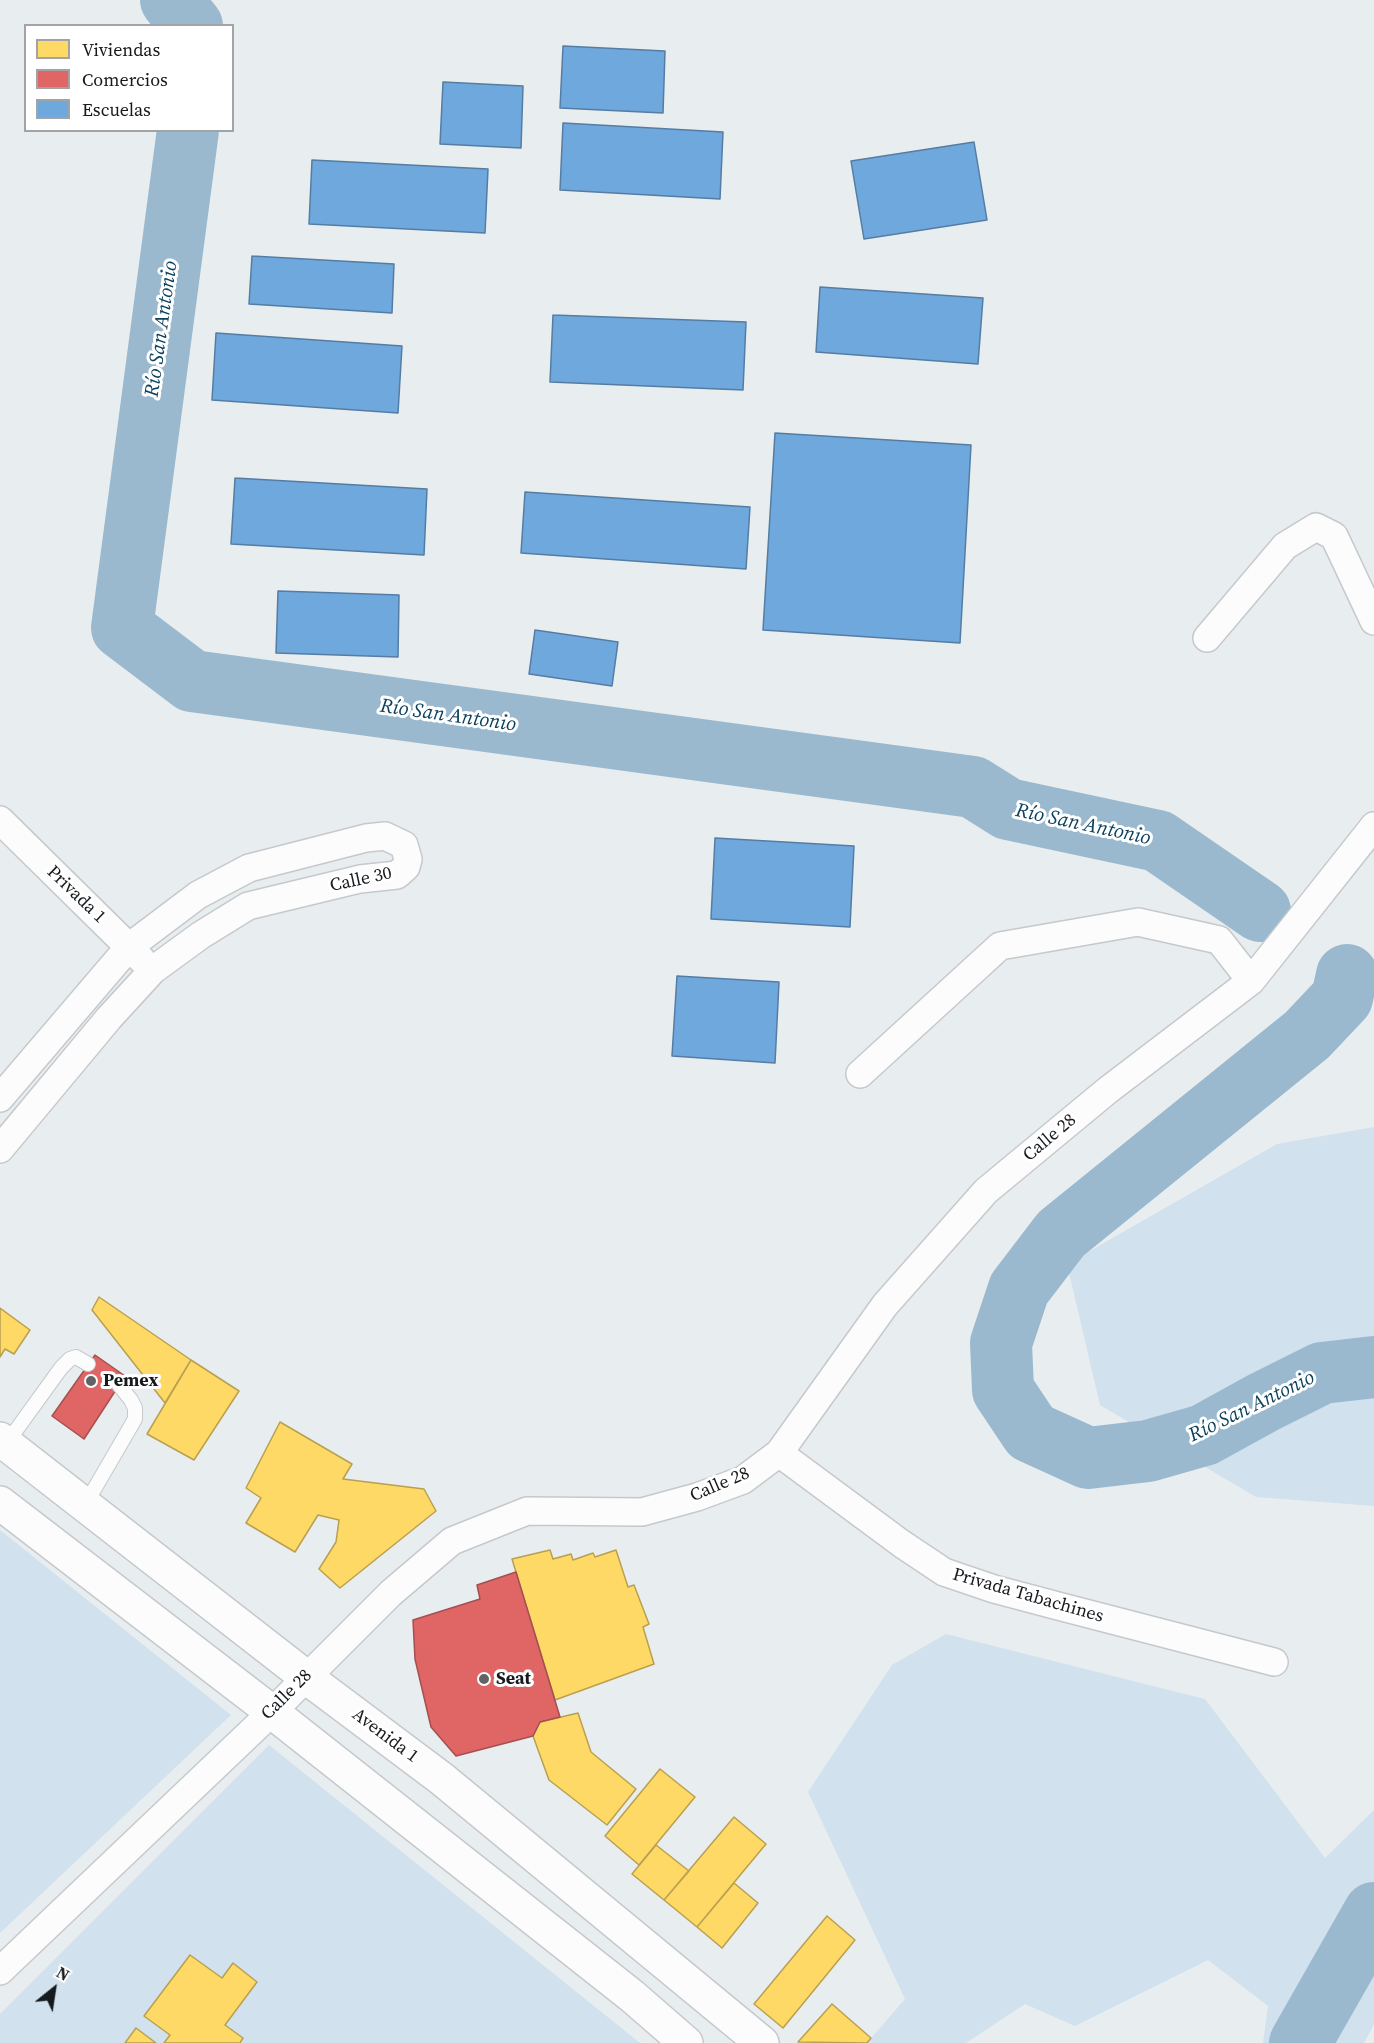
<!DOCTYPE html>
<meta charset="utf-8">
<style>
body{margin:0}
#map{position:relative;width:1374px;height:2043px;overflow:hidden;background:#e8edf0;font-family:"Source Serif 4",serif}
canvas{display:block}
.legend{position:absolute;left:24px;top:24px;width:210px;height:108px;box-sizing:border-box;background:#fff;border:2px solid #a2a3a5;margin:0;padding:8px 10px;list-style:none;font-size:18px;color:#171a1d}
.legend li{display:flex;align-items:center;gap:12px;height:30px}
.legend b{width:30px;border:2px solid #a2a3a5}
.north{position:absolute;left:24px;top:1959px;width:60px;height:60px;-webkit-text-stroke:4px #fff;paint-order:stroke;rotate:30deg;font-size:16px;font-weight:700;line-height:24px;text-align:center;color:#171a1d}
.north::after{content:'';display:block;margin:auto;width:21px;height:27px;background:#171a1d;clip-path:polygon(50% 0,100% 100%,50% 72%,0 100%)}
</style>
<div id="map">
<canvas width="1374" height="2043"></canvas>
<ul class="legend">
<li><b style="height:16px;background:#ffd966"></b>Viviendas</li>
<li><b style="height:16px;background:#e06666"></b>Comercios</li>
<li><b style="height:16px;background:#6fa8dc"></b>Escuelas</li>
</ul>
<div class="north">N</div>
</div>
<script>
const ctx = document.querySelector('canvas').getContext('2d');
ctx.lineJoin = 'round';
function fillPath(path, color) { ctx.fillStyle = color; ctx.fill(path, 'evenodd'); }
const toPath = rows => new Path2D(rows.map(r => 'M' + r).join(''));
function strokePath(path, color, width, dash) { ctx.strokeStyle = color; ctx.lineWidth = width; ctx.lineCap = dash ? 'butt' : 'round'; ctx.setLineDash(dash || []); ctx.stroke(path); }
function label(font, color, halo, rows, align = 'center') {
  ctx.font = font + ' "Source Serif 4",serif'; ctx.lineWidth = 6; ctx.setLineDash([]); ctx.textBaseline = 'middle'; ctx.strokeStyle = halo; ctx.fillStyle = color; for (const [text, x, y, turn = 0] of rows) {
    ctx.save(); ctx.translate(x, y); ctx.rotate((+turn || 0) * Math.PI / 180); ctx.textAlign = isNaN(turn) ? turn : align; if (halo) ctx.strokeText(text, 0, 0); ctx.fillText(text, 0, 0); ctx.restore();
  }
}
fillPath(toPath([
 [1374,1127,1374,1506,1256,1497,1100,1405,1067,1264,1277,1144],
 [0,1530,231,1715,0,1933],
 [946,1634,1205,1699,1325,1858,1374,1810,1374,2024,1364,2043,1263,2043,1268,2006,1208,1960,1075,2026,1025,2004,966,2043,867,2043,905,1999,808,1792,892,1665],
 [269,1745,640,2043,0,2043,0,2014]
]), '#d1e1ed');
const homes = toPath([
 [99,1297,191,1360,165,1403,92,1310,99,1297],
 [0,1308,30,1330,14,1354,5,1349,0,1357,0,1308],
 [191,1360,239,1391,194,1460,147,1434,191,1360],
 [280,1422,352,1464,343,1479,424,1489,436,1511,340,1588,319,1569,336,1542,339,1520,318,1515,295,1552,246,1523,261,1498,246,1488,280,1422],
 [550,1550,553,1559,571,1554,573,1560,593,1553,595,1557,616,1550,628,1587,634,1585,649,1624,643,1627,654,1664,555,1700,512,1559,550,1550],
 [578,1713,591,1752,636,1789,607,1825,549,1780,533,1736,540,1722,578,1713],
 [660,1769,695,1797,639,1865,605,1836,660,1769],
 [734,1817,766,1844,697,1927,664,1900,734,1817],
 [656,1845,689,1871,664,1900,632,1874,656,1845],
 [734,1883,758,1903,722,1948,697,1927,734,1883],
 [827,1916,855,1940,783,2028,754,2004,827,1916],
 [190,1955,222,1978,233,1963,257,1982,225,2025,243,2038,240,2043,164,2043,170,2035,144,2016,190,1955],
 [832,2004,871,2038,867,2043,798,2042,832,2004],
 [136,2028,156,2043,125,2043,136,2028]
]);
fillPath(homes, '#ffd966');
strokePath(homes, '#b9a050', 1.5);
const shops = toPath([
 [95,1355,125,1376,84,1439,52,1416,95,1355],
 [516,1572,560,1717,540,1722,533,1736,456,1756,431,1727,415,1659,413,1620,480,1599,477,1585,516,1572]
]);
fillPath(shops, '#e06666');
strokePath(shops, '#a44f50', 1.5);
const schools = toPath([
 [563,46,665,51,663,113,560,108,563,46],
 [443,82,523,86,521,148,440,144,443,82],
 [563,123,723,132,720,199,560,190,563,123],
 [974,142,987,220,864,239,851,161,974,142],
 [312,160,488,169,485,233,309,224,312,160],
 [252,256,394,264,392,313,249,304,252,256],
 [820,287,983,298,978,364,816,352,820,287],
 [553,315,746,322,743,390,550,382,553,315],
 [216,333,402,346,398,413,212,400,216,333],
 [775,433,971,445,960,643,763,630,775,433],
 [235,478,427,489,424,555,231,544,235,478],
 [525,492,750,507,746,569,521,553,525,492],
 [278,591,399,595,398,657,276,653,278,591],
 [535,630,618,642,612,686,529,674,535,630],
 [715,838,854,846,850,927,711,919,715,838],
 [677,976,779,982,775,1063,672,1056,677,976]
]);
fillPath(schools, '#6fa8dc');
strokePath(schools, '#557da3', 1.5);
strokePath(toPath([
 [171,0,192,26],
 [188,130,122,628,192,681,973,787,1008,809,1158,841,1260,911],
 [1347,975,1342,998,1307,1035,1061,1234,1019,1289,1001,1343,1003,1390,1031,1432,1088,1458,1148,1451,1204,1435,1264,1402,1322,1373,1374,1367],
 [1300,2043,1374,1913]
]), '#9bb9ce', 62);
const lane = toPath([
 [6,1444,61,1368,70,1359,76,1357,88,1364],
 [85,1505,135,1419,135,1408,131,1400,119,1385]
]);
const street = toPath([
 [1207,638,1285,546,1316,527,1334,536,1374,621],
 [0,820,141,959],
 [860,1074,1000,946,1138,922,1219,940,1251,981],
 [0,1098,129,947,198,895,249,868,366,838,385,836,404,845,408,859,406,867,397,875,360,879,248,906,201,935,153,970,109,1018,0,1149],
 [779,1453,902,1544,944,1572,994,1589,1058,1606,1274,1662],
 [0,1971,272,1712,391,1593,452,1541,527,1511,642,1512,697,1497,743,1480,779,1453,885,1305,986,1191,1108,1090,1251,981,1374,826]
]);
const secondary = toPath([
 [0,1439,306,1677,442,1779,762,2043],
 [0,1503,272,1712,632,1996,686,2043]
]);
strokePath(lane, '#c6c9cc', 16);
strokePath(street, '#c6c9cc', 30);
strokePath(secondary, '#c6c9cc', 36);
strokePath(lane, '#fcfcfd', 14);
strokePath(street, '#fcfcfd', 27);
strokePath(secondary, '#fcfcfd', 33);
for (const [x, y, r, color] of [
 [91,1381,6,"#606467"],
 [484,1679,6,"#606467"]
]) { const dot = new Path2D(); dot.arc(x, y, r, 0, 2 * Math.PI); ctx.fillStyle = color; ctx.fill(dot); strokePath(dot, '#fff', 2); }
label('18px', '#171a1d', '#fff', [
 ["Calle 30",361,880,-12],
 ["Privada 1",76,895,44],
 ["Calle 28",1050,1138,-40],
 ["Calle 28",720,1485,-23],
 ["Privada Tabachines",1028,1596,16],
 ["Calle 28",287,1695,-45],
 ["Avenida 1",385,1736,37]
]);
label('bold 18px', '#171a1d', '#fff', [
 ["Pemex",103,1381],
 ["Seat",496,1679]
], 'left');
label('italic 20px', '#0b415e', '#fff', [
 ["Río San Antonio",162,329,-82],
 ["Río San Antonio",448,716,8],
 ["Río San Antonio",1083,825,12],
 ["Río San Antonio",1252,1407,-26]
]);
</script>
